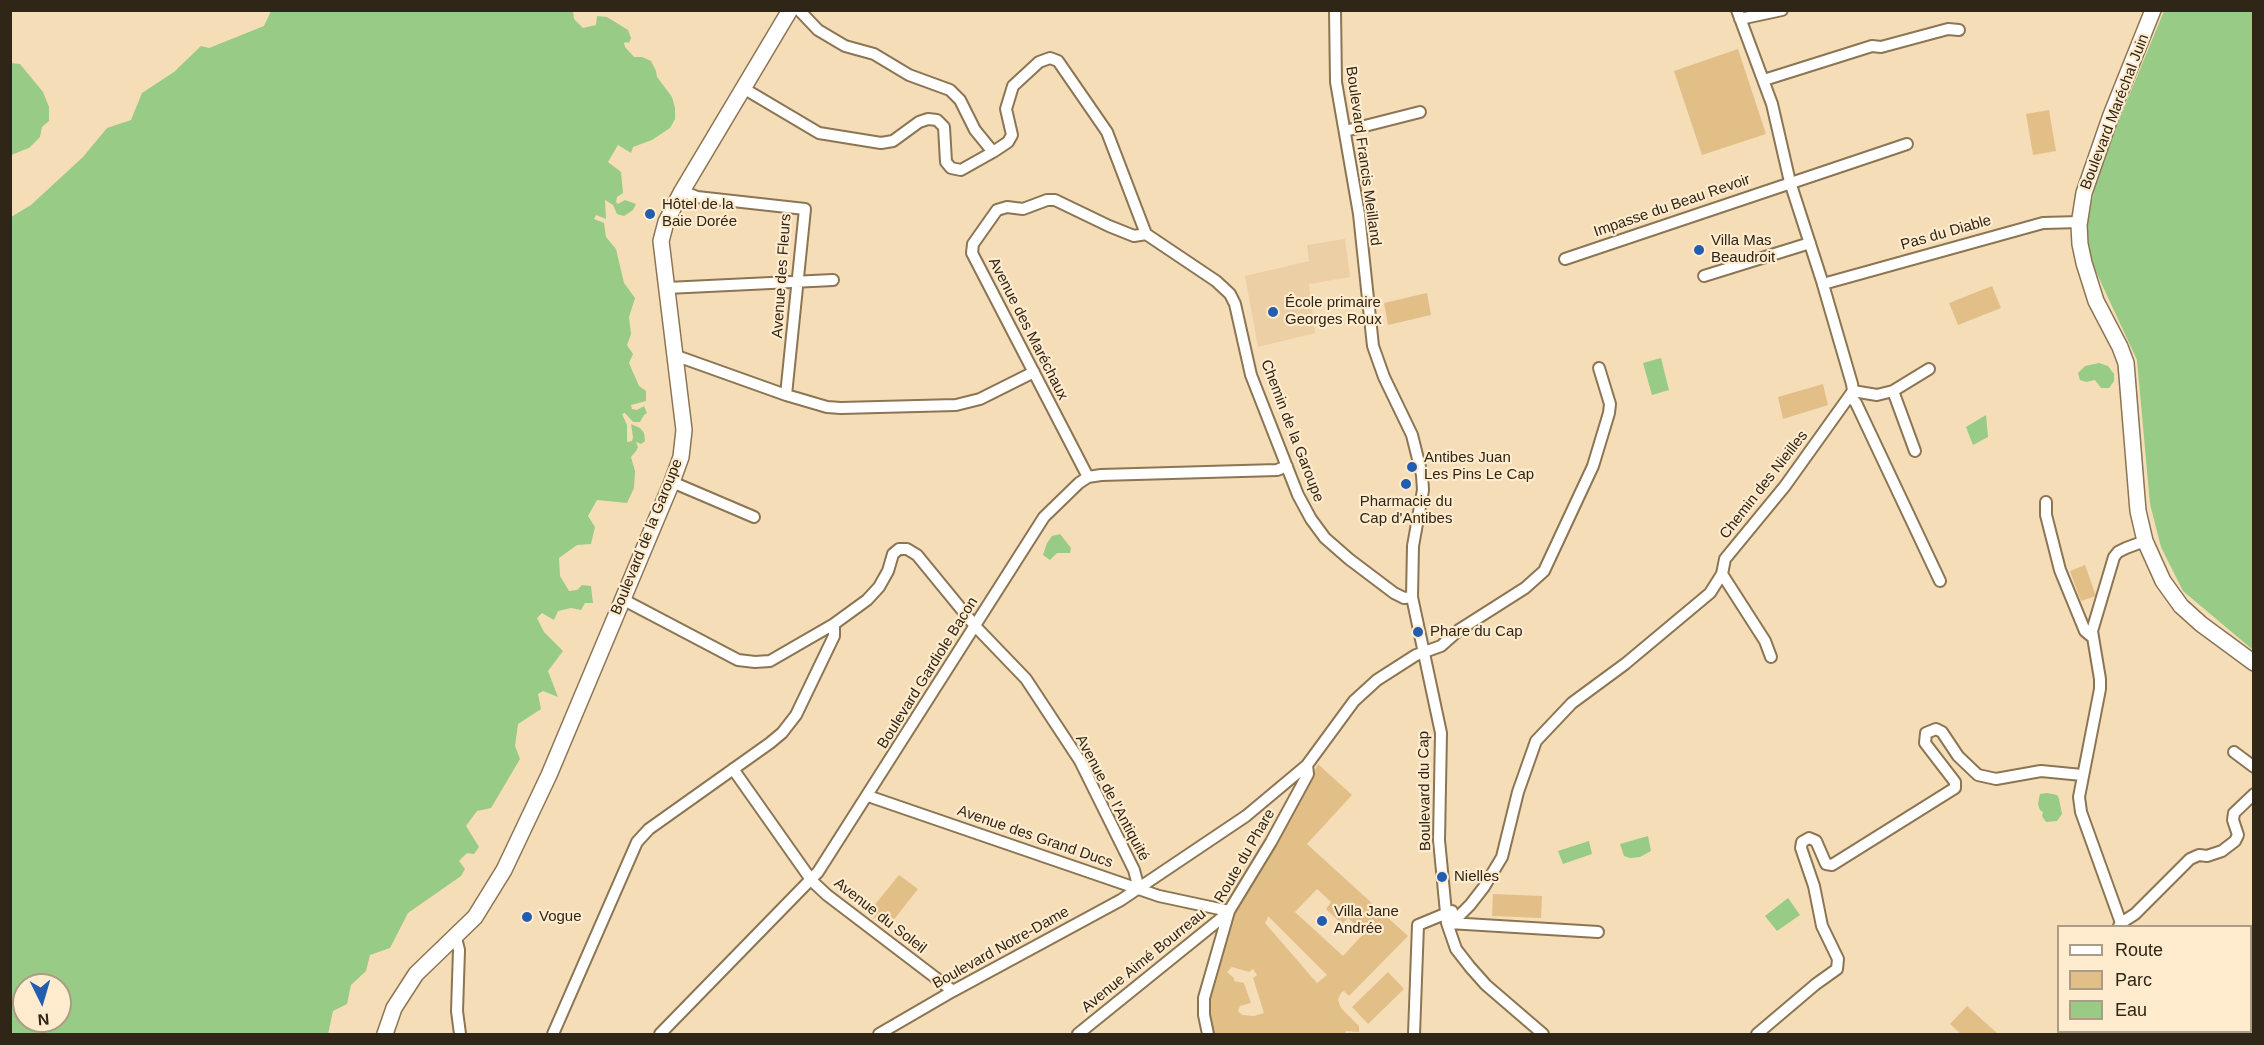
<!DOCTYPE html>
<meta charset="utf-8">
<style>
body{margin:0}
#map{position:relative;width:2264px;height:1045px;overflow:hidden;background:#f5ddb8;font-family:Arial,sans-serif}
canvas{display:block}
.frame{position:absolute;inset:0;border:12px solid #2f2618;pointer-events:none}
.legend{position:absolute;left:2057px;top:925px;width:195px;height:108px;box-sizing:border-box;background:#ffebcd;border:2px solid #ac9c85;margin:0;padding:8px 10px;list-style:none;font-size:18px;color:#2f2618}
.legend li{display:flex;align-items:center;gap:12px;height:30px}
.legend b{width:30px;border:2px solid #ac9c85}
.north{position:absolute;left:12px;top:973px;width:60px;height:60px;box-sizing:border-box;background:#ffebcd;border:2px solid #ac9c85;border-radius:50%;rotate:175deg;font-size:16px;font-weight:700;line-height:24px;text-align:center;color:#2f2618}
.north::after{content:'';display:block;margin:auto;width:21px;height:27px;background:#225daf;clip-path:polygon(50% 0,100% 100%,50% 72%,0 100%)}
</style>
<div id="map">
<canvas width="2264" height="1045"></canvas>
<div class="frame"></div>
<ul class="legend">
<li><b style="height:8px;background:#fff"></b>Route</li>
<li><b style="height:16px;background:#e3bf88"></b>Parc</li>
<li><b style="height:16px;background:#98cb85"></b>Eau</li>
</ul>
<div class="north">N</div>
</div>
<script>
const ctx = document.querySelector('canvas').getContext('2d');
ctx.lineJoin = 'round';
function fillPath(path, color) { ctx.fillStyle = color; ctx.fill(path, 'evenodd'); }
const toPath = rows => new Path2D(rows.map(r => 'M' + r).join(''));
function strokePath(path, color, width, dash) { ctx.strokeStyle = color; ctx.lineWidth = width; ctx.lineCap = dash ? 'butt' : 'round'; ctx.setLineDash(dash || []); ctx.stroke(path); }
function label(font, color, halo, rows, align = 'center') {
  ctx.font = font + ' Arial,sans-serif'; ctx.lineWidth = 4.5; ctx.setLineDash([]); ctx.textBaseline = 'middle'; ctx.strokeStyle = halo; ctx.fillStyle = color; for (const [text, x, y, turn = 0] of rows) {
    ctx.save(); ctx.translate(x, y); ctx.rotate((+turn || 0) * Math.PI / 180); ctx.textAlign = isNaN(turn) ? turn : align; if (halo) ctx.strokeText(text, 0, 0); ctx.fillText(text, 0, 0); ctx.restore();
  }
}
fillPath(toPath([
 [1345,239,1350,277,1309,284,1315,333,1258,347,1245,276,1309,261,1307,245]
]), '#eccfa4');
fillPath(toPath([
 [1738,49,1766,134,1702,155,1674,71],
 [2049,110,2056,151,2033,155,2026,114],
 [1992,286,2001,308,1958,325,1949,303],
 [1427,293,1431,315,1388,325,1384,303],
 [1823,384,1828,405,1783,419,1778,397],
 [2085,565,2096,596,2081,601,2070,571],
 [1318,764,1352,795,1307,844,1408,936,1349,996,1344,991,1341,993,1338,1000,1341,1008,1359,1026,1359,1032,1346,1031,1345,1034,1208,1034,1204,1015,1229,911,1270,853],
 [1317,889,1331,902,1326,909,1342,924,1348,918,1364,933,1343,956,1295,912],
 [1268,917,1269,917,1327,975,1317,983,1265,923],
 [1232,967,1249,972,1253,969,1257,975,1253,978,1264,1013,1254,1016,1242,1015,1238,1011,1240,1006,1251,1003,1244,983,1234,981,1234,978,1227,972],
 [899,875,918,889,888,927,868,913],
 [1493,894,1542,896,1541,918,1492,916],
 [1388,972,1404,989,1368,1024,1352,1007],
 [1967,1006,1998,1034,1961,1034,1950,1024]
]), '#e3bf88');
fillPath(toPath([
 [573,11,574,19,583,28,596,25,597,16,607,17,628,30,631,38,629,43,626,42,624,43,625,47,634,57,642,57,651,61,656,71,657,77,672,97,675,108,675,119,670,128,652,140,633,147,631,153,618,145,608,162,621,172,623,193,617,197,616,202,618,204,625,200,636,204,633,210,624,216,617,214,613,205,605,200,606,219,596,215,594,219,604,223,606,237,616,249,624,283,635,298,629,317,631,334,627,345,633,354,629,363,639,386,646,391,646,401,631,405,632,409,637,410,644,406,647,413,644,415,640,422,633,422,625,413,622,414,627,425,627,442,632,441,633,437,631,424,640,428,644,433,645,441,641,444,636,442,638,447,636,451,631,457,635,471,634,488,627,503,597,500,588,516,595,527,591,544,577,545,559,558,560,576,569,591,577,590,582,585,591,586,593,603,585,603,581,610,571,608,558,611,554,620,542,613,537,618,544,632,563,651,548,671,558,697,543,691,538,694,541,709,518,724,515,746,520,759,491,808,477,811,466,826,479,847,474,854,467,853,459,861,465,869,461,876,408,913,390,948,370,955,366,971,351,985,347,1004,333,1011,328,1034,11,1034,11,217,31,205,83,157,107,128,131,120,142,93,174,72,201,46,209,48,264,26,271,11],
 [24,985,60,985,60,1021,24,1021],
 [2164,11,2253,11,2253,650,2183,591,2161,547,2150,504,2137,360,2091,261,2087,226,2098,171],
 [11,63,20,64,43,92,49,107,49,121,42,127,40,137,29,148,11,155],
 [1661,358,1669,390,1652,395,1643,363],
 [2099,363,2108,366,2114,374,2114,381,2109,388,2101,388,2095,380,2086,382,2080,380,2078,373,2085,366],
 [1986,415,1988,437,1973,445,1966,427],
 [1060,534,1071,548,1070,553,1057,553,1050,560,1043,555,1047,543,1052,536],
 [2047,793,2057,795,2059,799,2062,814,2057,821,2046,822,2042,816,2043,812,2040,810,2038,804,2039,798,2040,794],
 [1648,836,1651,851,1640,857,1630,858,1624,856,1620,844],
 [1589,841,1592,854,1563,864,1558,851],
 [1788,898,1800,915,1777,931,1765,916]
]), '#98cb85');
const street = toPath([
 [799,10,818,30,845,46,874,54,909,75,950,90,960,100,975,130,993,152,1008,142,1012,135,1006,109,1013,86,1039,62,1050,58,1058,61,1107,132,1146,234,1216,281,1230,294,1235,304,1251,375,1298,495,1311,519,1325,538,1349,559,1394,593,1404,598,1412,597],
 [1335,10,1336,82,1359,214,1373,346,1384,377,1412,435,1422,475,1423,490,1413,546,1412,597,1441,733,1439,840,1447,923,1456,949,1470,967,1486,985,1543,1034],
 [1740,19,1782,10],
 [1764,80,1872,46,1881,47,1948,29,1959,30],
 [743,88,819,133,881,143,893,141,919,122,928,119,937,120,944,127,946,162,951,168,961,170,993,152],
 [1345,131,1420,112],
 [682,191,697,197,805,209,786,395],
 [1565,259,1907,144],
 [1704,276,1810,243],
 [1823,284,2043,223,2080,222],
 [667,288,833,280],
 [674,355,786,395,827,407,841,408,956,405,980,399,1034,372],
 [1853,391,1877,395,1893,391,1915,451],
 [1893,391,1929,369],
 [1850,396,1856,403,1940,581],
 [1088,477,972,253,973,244,997,210,1007,207,1023,209,1047,200,1055,200,1109,226,1134,236,1146,234],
 [672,482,754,517],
 [2046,502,2046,515,2060,570,2085,631,2091,636],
 [1722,574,1765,641,1771,657],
 [622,599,738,660,755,662,770,661,834,624,867,600,879,587,888,571,893,554,899,549,907,549,917,555,976,627,1026,679,1080,761,1134,870,1139,889],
 [2234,752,2254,767],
 [733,769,812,881,827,895,953,991],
 [868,796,1159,896,1229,911],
 [1447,923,1456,919,1470,905,1484,887,1502,857,1518,792,1536,741,1572,703,1625,664,1710,593,1722,574,1725,559,1785,486,1853,391,1852,384,1822,281,1790,182,1772,104,1737,10],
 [1449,923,1598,932],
 [2121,923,2135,914,2190,859,2199,855,2207,856,2222,851,2235,841,2238,835,2233,820,2234,813,2254,794],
 [2119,926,2121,923,2081,812,2079,797,2100,689,2100,679,2092,631,2114,557,2118,552,2126,548,2145,541],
 [456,938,459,950,457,1011,460,1034],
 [2250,975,2254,976],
 [553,1034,637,842,649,829,770,743,782,733,796,715,834,636,834,624],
 [660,1034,818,872,1044,517,1079,483,1088,477,1101,475,1277,470,1287,466],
 [879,1034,953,991,1121,900,1246,816,1307,765,1354,701,1377,680,1416,655,1441,646,1459,630,1525,588,1544,571,1593,466,1609,413,1610,404,1599,368],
 [1078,1034,1229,912],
 [1208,1034,1204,1015,1204,998,1229,911,1271,842,1308,774,1307,765],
 [1414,1034,1418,925,1452,911],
 [1757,1034,1816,984,1837,969,1838,959,1822,926,1814,886,1801,848,1802,842,1809,838,1816,841,1826,864,1832,865,1955,788,1955,782,1925,743,1926,733,1936,729,1942,732,1958,756,1978,775,1996,779,2041,771,2082,775],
 [2086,1034,2087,1032]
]);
const secondary = toPath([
 [2153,10,2111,115,2084,193,2079,225,2080,244,2084,263,2096,301,2120,347,2126,363,2138,511,2145,541,2163,581,2181,606,2201,624,2254,663],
 [385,1034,394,1008,416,974,475,917,504,870,549,775,672,482,681,457,684,430,661,241,666,222,682,191,790,10]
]);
strokePath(street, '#8b7553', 14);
strokePath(secondary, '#8b7553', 18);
strokePath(street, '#fff', 10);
strokePath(secondary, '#fff', 15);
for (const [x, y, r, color] of [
 [650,214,6,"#225daf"],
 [1699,250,6,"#225daf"],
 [1273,312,6,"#225daf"],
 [1412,467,6,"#225daf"],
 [1406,484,6,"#225daf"],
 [1418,632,6,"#225daf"],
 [1442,877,6,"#225daf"],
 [527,917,6,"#225daf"],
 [1322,921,6,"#225daf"]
]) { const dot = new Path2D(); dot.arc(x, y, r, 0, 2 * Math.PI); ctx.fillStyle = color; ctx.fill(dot); strokePath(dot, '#ffebcd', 2); }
label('15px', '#2f2618', '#ffebcd', [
 ["Boulevard Maréchal Juin",2115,112,-69],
 ["Boulevard Francis Meilland",1363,156,82],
 ["Impasse du Beau Revoir",1672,206,-19],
 ["Pas du Diable",1946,233,-16],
 ["Avenue des Fleurs",782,276,-86],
 ["Avenue des Maréchaux",1028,329,63],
 ["Chemin de la Garoupe",1292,431,69],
 ["Chemin des Nieilles",1764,485,-52],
 ["Boulevard de la Garoupe",647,537,-68],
 ["Boulevard Gardiole Bacon",928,673,-58],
 ["Boulevard du Cap",1425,791,-91],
 ["Avenue de l'Antiquité",1112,798,62],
 ["Avenue des Grand Ducs",1035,837,19],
 ["Route du Phare",1245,856,-60],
 ["Avenue du Soleil",880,916,38],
 ["Boulevard Notre-Dame",1001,948,-29],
 ["Avenue Aimé Bourreau",1144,961,-39]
]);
label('15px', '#2f2618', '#ffebcd', [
 ["Hôtel de la",662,205],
 ["Baie Dorée",662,222],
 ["Villa Mas",1711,241],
 ["Beaudroit",1711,258],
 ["École primaire",1285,303],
 ["Georges Roux",1285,320],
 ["Antibes Juan",1424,458],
 ["Les Pins Le Cap",1424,475],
 ["Pharmacie du",1406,502,"center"],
 ["Cap d'Antibes",1406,519,"center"],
 ["Phare du Cap",1430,632],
 ["Nielles",1454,877],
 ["Villa Jane",1334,912],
 ["Andrée",1334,929],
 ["Vogue",539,917]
], 'left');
</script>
